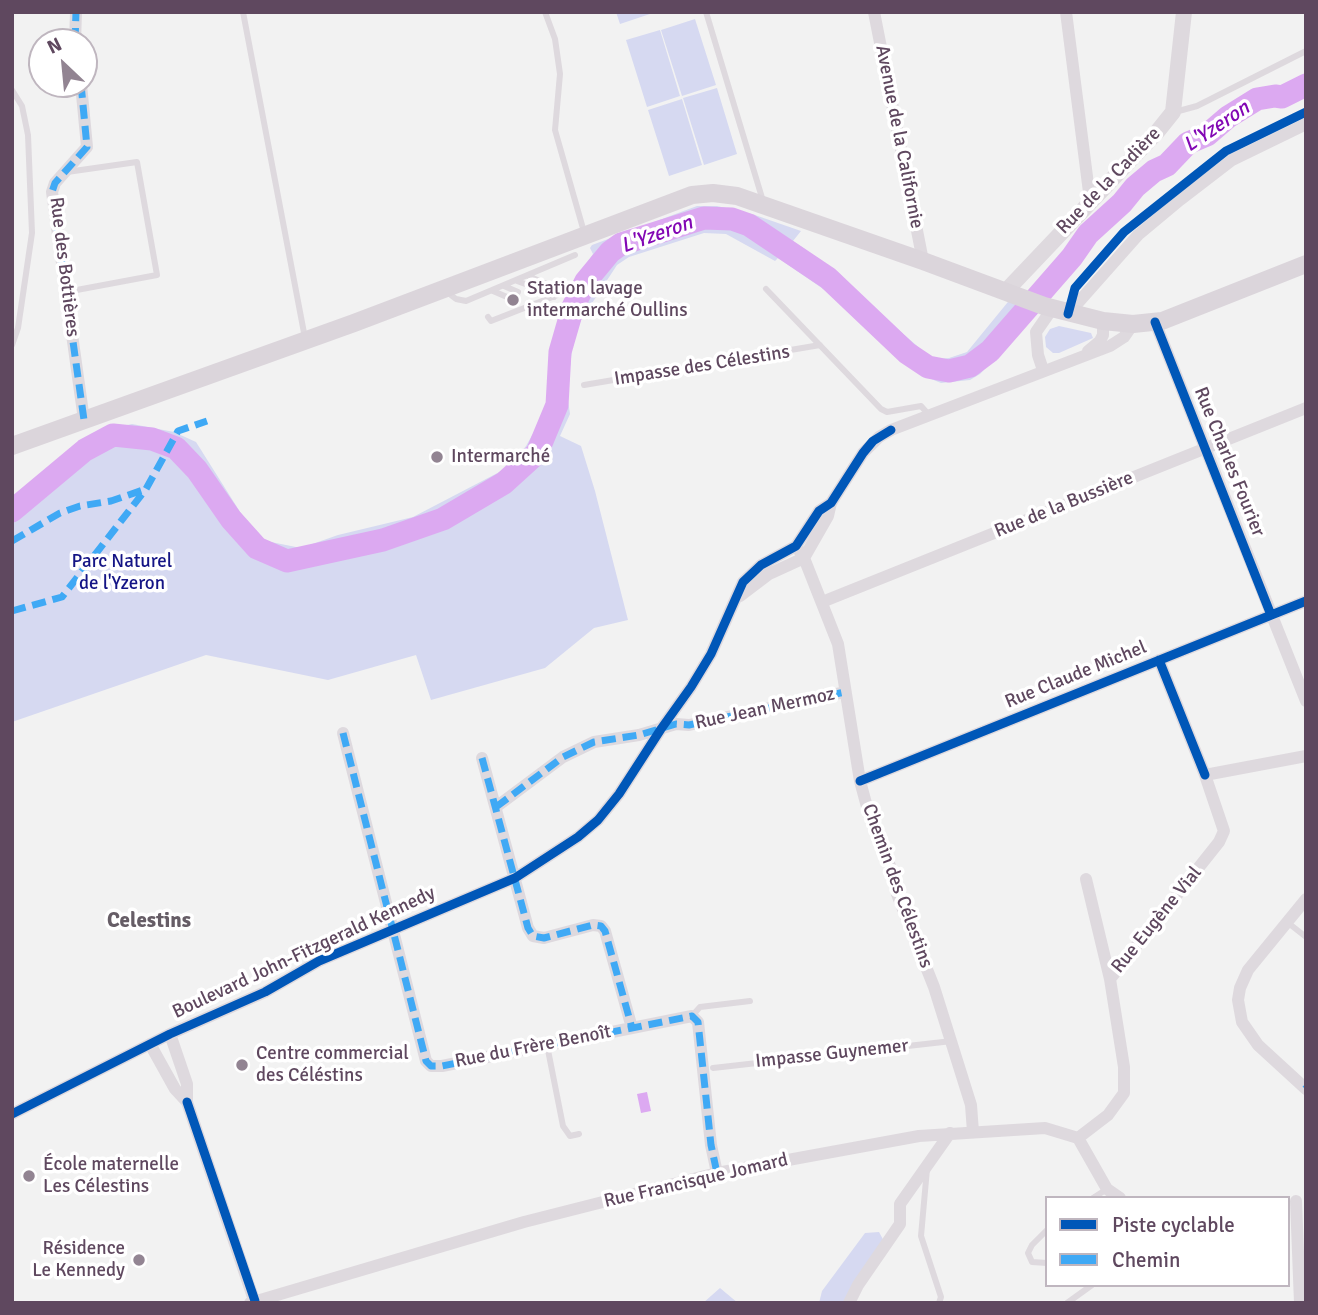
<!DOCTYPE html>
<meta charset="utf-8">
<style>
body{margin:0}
#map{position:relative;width:1318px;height:1315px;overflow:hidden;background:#f2f2f2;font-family:Signika,sans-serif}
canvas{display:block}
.frame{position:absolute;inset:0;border:14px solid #5f485f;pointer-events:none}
.legend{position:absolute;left:1045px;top:1196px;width:245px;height:91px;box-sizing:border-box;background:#fff;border:2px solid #bfb6bf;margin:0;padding:9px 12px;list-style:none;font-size:21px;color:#5f485f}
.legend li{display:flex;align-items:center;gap:14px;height:35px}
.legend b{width:35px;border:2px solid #bfb6bf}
.north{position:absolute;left:28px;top:28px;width:70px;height:70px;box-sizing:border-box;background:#fff;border:2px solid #bfb6bf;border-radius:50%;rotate:334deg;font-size:19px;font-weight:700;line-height:28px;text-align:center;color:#5f485f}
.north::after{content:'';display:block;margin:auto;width:24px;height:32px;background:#928492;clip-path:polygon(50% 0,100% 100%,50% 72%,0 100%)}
</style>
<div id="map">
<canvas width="1318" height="1315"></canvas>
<div class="frame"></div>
<ul class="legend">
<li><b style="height:9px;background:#0057b8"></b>Piste cyclable</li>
<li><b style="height:9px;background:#3fa9f5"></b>Chemin</li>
</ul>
<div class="north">N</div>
</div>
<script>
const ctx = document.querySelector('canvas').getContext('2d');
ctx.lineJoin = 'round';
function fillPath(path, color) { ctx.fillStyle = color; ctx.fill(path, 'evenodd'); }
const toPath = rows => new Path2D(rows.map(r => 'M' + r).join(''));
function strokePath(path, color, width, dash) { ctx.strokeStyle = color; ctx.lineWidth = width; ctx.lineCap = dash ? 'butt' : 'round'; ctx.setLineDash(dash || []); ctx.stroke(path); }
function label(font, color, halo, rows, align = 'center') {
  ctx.font = font + ' Signika,sans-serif'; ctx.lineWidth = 7; ctx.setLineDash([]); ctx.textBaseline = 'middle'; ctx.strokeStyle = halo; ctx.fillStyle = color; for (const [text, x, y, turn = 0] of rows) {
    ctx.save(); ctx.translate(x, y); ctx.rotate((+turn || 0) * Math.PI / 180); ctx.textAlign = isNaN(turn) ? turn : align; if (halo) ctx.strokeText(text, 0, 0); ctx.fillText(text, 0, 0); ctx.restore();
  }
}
fillPath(toPath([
 [616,12,653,12,653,13,620,24],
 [695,19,716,85,682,96,661,30],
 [660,30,680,96,647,107,626,40],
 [717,88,737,154,704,165,683,98],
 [682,99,702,165,669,176,648,110],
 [697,206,717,206,752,214,801,231,793,241,838,272,875,310,929,356,939,359,949,358,967,352,1012,297,1041,309,980,374,970,380,941,383,919,374,900,359,832,295,778,258,775,261,726,234,704,233,629,257,617,265,581,320,573,341,567,394,570,414,560,436,581,446,595,491,628,620,594,628,545,668,431,700,416,655,328,680,206,655,12,722,12,502,75,444,107,429,132,424,174,432,196,442,242,515,266,541,301,548,338,535,413,517,509,467,526,446,539,423,549,400,551,346,567,292,593,254,590,248,592,245],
 [1059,326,1091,333,1093,338,1059,353,1053,353,1046,347,1045,337,1050,329],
 [879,1232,885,1243,845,1303,819,1303,822,1291,865,1233],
 [720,1288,738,1303,703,1303]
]), '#d6d9f1');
fillPath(toPath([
 [647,1092,651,1111,641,1113,637,1094]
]), '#dca9f1');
strokePath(toPath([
 [12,511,85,450,113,435,152,439,176,448,197,470,231,519,257,548,287,561,383,540,443,519,504,483,537,453,557,405,560,352,573,307,586,281,610,252,621,244,704,218,732,219,749,225,828,278,907,353,928,367,949,371,970,366,990,351,1072,257,1088,234,1122,203,1135,187,1154,171,1167,165,1188,143,1207,135,1228,117,1257,99,1275,96,1282,97,1306,85]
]), '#dca9f1', 23);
strokePath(toPath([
 [243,12,305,338],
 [545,12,555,39,560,74,555,130,584,232],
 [706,12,763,201],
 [12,90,22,106,28,135,32,233,18,328,12,345],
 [1175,112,1197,106,1306,51],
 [528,276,563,291],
 [517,281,528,285],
 [504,286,518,292],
 [766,289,881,409,887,412,921,406,929,415],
 [539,290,554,297],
 [493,291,507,297],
 [66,292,157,275,137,162,67,172],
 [447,292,456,299,466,301,575,255],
 [488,317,491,321,560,294],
 [584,385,820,345],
 [1287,922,1306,937],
 [692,1016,700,1007,750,1001],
 [547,1045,563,1126,570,1136,579,1134],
 [713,1068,952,1041],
 [927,1169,921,1236,941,1297,939,1303],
 [1093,1198,1107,1189],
 [1047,1230,1032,1245,1028,1253,1032,1262,1047,1263],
 [1067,1303,1092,1285]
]), '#ded9de', 6);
strokePath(toPath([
 [874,12,923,261],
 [1066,12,1090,200],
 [75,42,76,12],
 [81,84,87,147,55,183,52,192,84,420],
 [1068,314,1138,235,1180,200,1232,160,1306,124],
 [1155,322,1306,701],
 [1088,351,1100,341,1103,335,1103,321],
 [1043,370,1038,355,1036,332,1052,309],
 [796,546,804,558,838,644,860,781,870,818,890,866,897,894,934,987,971,1105,973,1132],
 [740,596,769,574,804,558,828,516,831,503,863,453,879,437,891,430,1110,346,1124,337,1133,324],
 [822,602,1306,408],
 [343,733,426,1061,431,1066,442,1066,692,1016,698,1022,711,1145,717,1173],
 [482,758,528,928,533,936,544,938,593,925,601,926,605,931,632,1028],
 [1205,775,1306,756],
 [860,781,1306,601],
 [496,807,563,757,594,742,639,735,676,724,689,725,845,692],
 [1086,879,1110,979],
 [1306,899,1248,970,1240,988,1238,1000,1242,1022,1258,1045,1306,1089],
 [170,1034,187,1084,187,1102,255,1303],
 [150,1044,175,1089,187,1102],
 [12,1114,170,1034,265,992,319,961,515,878,578,837,598,820,619,794,661,729,691,687,711,654,743,582,761,565,796,546,819,511,831,503],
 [1078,1138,1108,1115,1124,1093,1124,1067,1110,979,1219,842,1224,831,1205,775,1159,660],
 [1296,1201,1300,1303],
 [250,1303,524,1222,717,1173,919,1136,1045,1128,1078,1138,1107,1189,1120,1198],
 [849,1303,858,1285,900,1224,900,1204,950,1133]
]), '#ded9de', 12);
strokePath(toPath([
 [1005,292,1157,132,1173,112,1184,12]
]), '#ded9de', 16);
strokePath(toPath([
 [12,446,354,323,692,195,713,193,737,196,923,261,1044,306,1103,321,1133,324,1162,321,1306,264]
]), '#dbd5db', 18);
strokePath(toPath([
 [75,42,76,12],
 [81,84,87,147,55,183,52,192,84,420],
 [12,541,60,513,80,506,111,501,146,489],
 [12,611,62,597,146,489,178,431,207,421],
 [343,733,426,1061,431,1066,442,1066,692,1016,698,1022,711,1145,717,1173],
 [482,758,528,928,533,936,544,938,593,925,601,926,605,931,632,1028],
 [496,807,563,757,594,742,639,735,676,724,689,725,845,692],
 [1305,1089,1306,1088]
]), '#3fa9f5', 7, [14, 7]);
strokePath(toPath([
 [1068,314,1075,288,1124,232,1226,151,1306,112],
 [1155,322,1271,615],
 [1159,660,1205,775],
 [860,781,1306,601],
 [187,1102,255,1301],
 [12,1114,170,1034,265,992,319,961,515,878,578,837,598,820,619,794,661,729,691,687,711,654,743,582,761,565,796,546,819,511,831,503,863,453,873,441,891,430]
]), '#0057b8', 9);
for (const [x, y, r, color] of [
 [513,300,7,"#928492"],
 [437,457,7,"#928492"],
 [242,1065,7,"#928492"],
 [29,1176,7,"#928492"],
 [139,1260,7,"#928492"]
]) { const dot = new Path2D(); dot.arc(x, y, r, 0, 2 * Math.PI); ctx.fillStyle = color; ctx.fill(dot); strokePath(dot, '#fff', 2.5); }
label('19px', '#5f485f', '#fff', [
 ["Avenue de la Californie",899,137,79],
 ["Rue de la Cadière",1109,181,-46],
 ["Rue des Bottières",64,267,83],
 ["Impasse des Célestins",702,366,-9],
 ["Rue Charles Fourier",1229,462,68],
 ["Rue de la Bussière",1064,505,-22],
 ["Rue Claude Michel",1076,675,-22],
 ["Rue Jean Mermoz",765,709,-12],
 ["Chemin des Célestins",897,886,70],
 ["Rue Eugène Vial",1157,920,-51],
 ["Boulevard John-Fitzgerald Kennedy",304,953,-25],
 ["Rue du Frère Benoît",533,1047,-11],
 ["Impasse Guynemer",832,1054,-6],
 ["Rue Francisque Jomard",696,1181,-13]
]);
label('19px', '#5f485f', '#fff', [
 ["Station lavage",527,289],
 ["intermarché Oullins",527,311],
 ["Intermarché",451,457],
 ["Centre commercial",256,1054],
 ["des Céléstins",256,1076],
 ["École maternelle",43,1165],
 ["Les Célestins",43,1187],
 ["Résidence",125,1249,"right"],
 ["Le Kennedy",125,1271,"right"]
], 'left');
label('19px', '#141485', '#fff', [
 ["Parc Naturel",122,562],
 ["de l'Yzeron",122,584]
]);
label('italic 21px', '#8207b4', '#fff', [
 ["L'Yzeron",1217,127,-34],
 ["L'Yzeron",657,235,-20]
]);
label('bold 21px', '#665d66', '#fff', [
 ["Celestins",149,921]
]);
</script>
